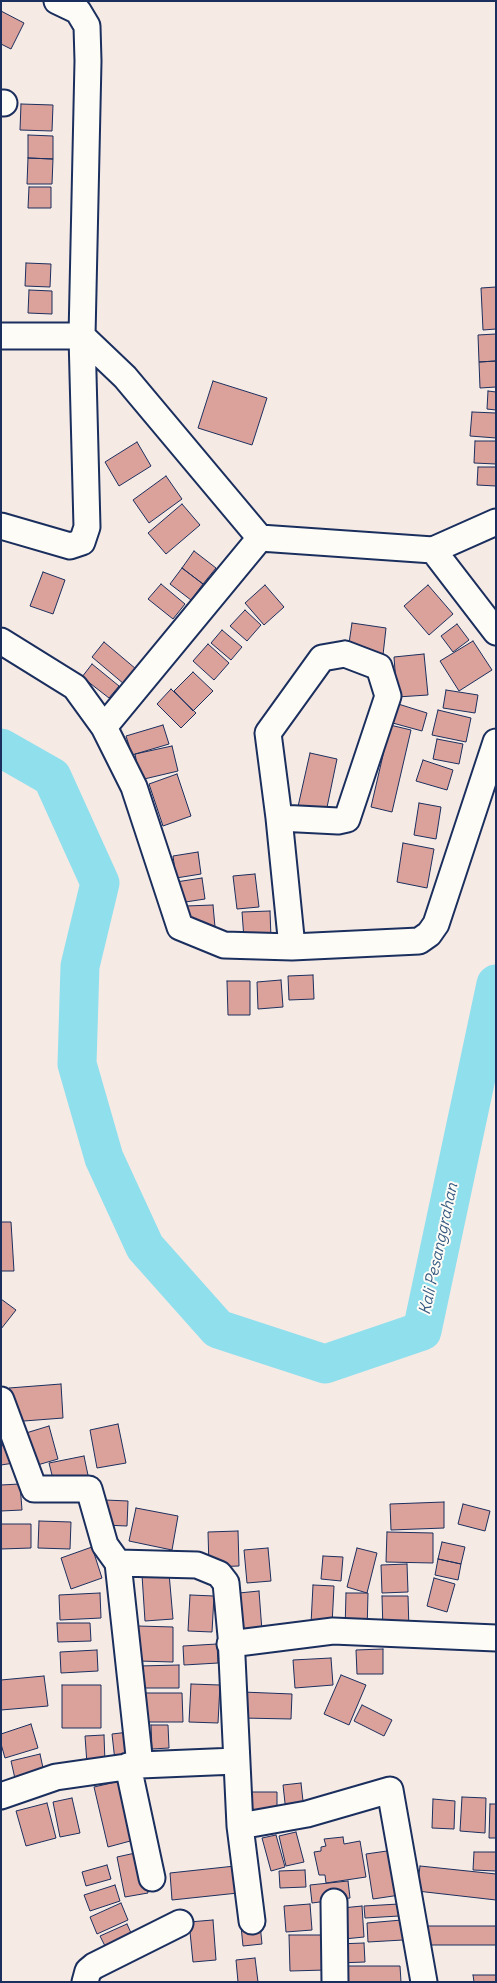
<!DOCTYPE html>
<style>
body{margin:0}
#map{position:relative;width:497px;height:1983px;overflow:hidden;background:#f6eae5;font-family:Delius,sans-serif}
canvas{display:block}
.frame{position:absolute;inset:0;border:2px solid #1b2f5e;pointer-events:none}
</style>
<div id="map">
<canvas width="497" height="1983"></canvas>
<div class="frame"></div>
</div>
<script>
const ctx = document.querySelector('canvas').getContext('2d');
ctx.lineJoin = 'round';
const toPath = rows => new Path2D(rows.map(r => 'M' + r).join(''));
function strokePath(path, color, width, dash) { ctx.strokeStyle = color; ctx.lineWidth = width; ctx.lineCap = dash ? 'butt' : 'round'; ctx.setLineDash(dash || []); ctx.stroke(path); }
function fillPath(path, color) { ctx.fillStyle = color; ctx.fill(path, 'evenodd'); }
function label(font, color, halo, rows, align = 'center') {
  ctx.font = font + ' Delius,sans-serif'; ctx.lineWidth = 4; ctx.setLineDash([]); ctx.textBaseline = 'middle'; ctx.strokeStyle = halo; ctx.fillStyle = color; for (const [text, x, y, turn = 0] of rows) {
    ctx.save(); ctx.translate(x, y); ctx.rotate((+turn || 0) * Math.PI / 180); ctx.textAlign = isNaN(turn) ? turn : align; if (halo) ctx.strokeText(text, 0, 0); ctx.fillText(text, 0, 0); ctx.restore();
  }
}
strokePath(toPath([
 [1,748,52,777,100,883,80,966,77,1064,104,1158,145,1247,218,1329,325,1364,422,1331,496,984]
]), '#90dfed', 39);
const building = toPath([
 [1,11,24,23,11,49,1,44,1,11],
 [21,104,53,105,52,131,20,130,21,104],
 [28,135,53,136,53,159,28,158,28,135],
 [28,158,53,159,52,184,27,184,28,158],
 [29,187,51,187,51,208,28,208,29,187],
 [26,263,51,264,50,287,25,286,26,263],
 [496,287,496,329,483,330,481,288,496,287],
 [29,290,52,291,52,314,28,313,29,290],
 [496,334,496,361,479,362,478,335,496,334],
 [496,361,496,387,480,388,479,362,496,361],
 [213,381,267,398,252,445,198,428,213,381],
 [488,391,496,392,496,410,487,409,488,391],
 [472,412,496,413,496,438,470,436,472,412],
 [475,441,496,441,496,464,474,463,475,441],
 [137,442,151,466,119,486,105,462,137,442],
 [478,467,496,467,496,486,477,485,478,467],
 [166,476,182,499,149,523,133,500,166,476],
 [182,504,200,525,166,554,148,533,182,504],
 [194,551,216,568,203,584,182,568,194,551],
 [182,568,203,584,191,600,170,584,182,568],
 [43,572,65,580,53,614,30,606,43,572],
 [161,584,185,604,173,619,148,599,161,584],
 [265,585,284,607,264,625,245,603,265,585],
 [428,585,453,614,429,635,404,606,428,585],
 [245,610,261,625,247,641,230,626,245,610],
 [352,623,386,628,383,655,348,650,352,623],
 [457,624,469,640,453,652,441,636,457,624],
 [222,630,242,647,231,660,211,643,222,630],
 [473,641,492,670,459,691,440,661,473,641],
 [104,642,136,669,124,684,92,657,104,642],
 [208,644,229,663,214,680,193,661,208,644],
 [424,654,428,695,397,697,394,657,424,654],
 [92,664,119,686,109,698,82,677,92,664],
 [193,672,213,691,193,711,174,691,193,672],
 [171,689,196,713,181,728,157,704,171,689],
 [446,690,478,695,475,713,443,708,446,690],
 [395,703,427,713,422,731,389,722,395,703],
 [438,710,471,718,466,742,432,735,438,710],
 [163,725,169,744,132,755,126,736,163,725],
 [390,725,411,730,392,812,371,807,390,725],
 [437,739,463,744,459,764,433,759,437,739],
 [172,746,178,771,140,780,135,754,172,746],
 [310,753,337,759,325,817,297,811,310,753],
 [423,760,453,770,447,790,416,781,423,760],
 [177,774,191,816,163,826,149,784,177,774],
 [419,803,441,807,436,839,414,835,419,803],
 [403,843,434,849,427,888,397,882,403,843],
 [198,852,201,874,176,878,173,856,198,852],
 [255,874,259,907,237,909,233,876,255,874],
 [202,878,205,899,179,903,176,882,202,878],
 [213,905,215,927,187,929,186,906,213,905],
 [270,911,271,938,244,939,242,912,270,911],
 [313,975,314,999,289,1000,288,976,313,975],
 [281,980,283,1007,258,1009,257,982,281,980],
 [227,981,250,981,250,1015,228,1015,227,981],
 [1,1222,11,1222,14,1271,1,1271,1,1222],
 [1,1299,16,1310,1,1329,1,1299],
 [61,1384,63,1418,11,1422,9,1388,61,1384],
 [118,1424,126,1463,97,1468,90,1430,118,1424],
 [49,1426,58,1459,34,1466,26,1433,49,1426],
 [10,1444,14,1463,1,1465,1,1446,10,1444],
 [84,1456,89,1480,55,1487,49,1463,84,1456],
 [20,1484,22,1510,1,1511,1,1485,20,1484],
 [105,1500,128,1501,127,1526,103,1525,105,1500],
 [444,1502,444,1528,391,1530,390,1504,444,1502],
 [463,1504,490,1511,485,1531,458,1524,463,1504],
 [136,1508,178,1516,172,1550,129,1541,136,1508],
 [39,1521,71,1522,70,1549,38,1548,39,1521],
 [1,1524,31,1524,31,1548,1,1549,1,1524],
 [238,1531,239,1566,209,1567,208,1532,238,1531],
 [387,1532,433,1533,433,1563,386,1562,387,1532],
 [442,1542,465,1547,461,1564,438,1559,442,1542],
 [92,1547,102,1578,71,1589,61,1558,92,1547],
 [268,1548,271,1581,247,1583,244,1550,268,1548],
 [357,1548,377,1553,367,1593,347,1587,357,1548],
 [323,1556,343,1557,341,1581,321,1579,323,1556],
 [438,1559,461,1564,458,1580,435,1575,438,1559],
 [407,1564,408,1592,382,1593,381,1565,407,1564],
 [169,1573,173,1619,145,1621,142,1575,169,1573],
 [434,1578,455,1584,447,1612,427,1606,434,1578],
 [313,1585,334,1586,332,1625,311,1624,313,1585],
 [259,1591,262,1631,242,1632,239,1593,259,1591],
 [100,1593,101,1618,60,1620,59,1595,100,1593],
 [346,1593,368,1593,367,1632,345,1631,346,1593],
 [190,1595,214,1596,212,1632,188,1631,190,1595],
 [382,1596,408,1596,409,1631,383,1631,382,1596],
 [57,1623,90,1623,91,1641,58,1642,57,1623],
 [138,1626,173,1627,173,1662,138,1661,138,1626],
 [217,1644,218,1663,184,1665,183,1646,217,1644],
 [383,1649,383,1674,357,1674,356,1650,383,1649],
 [97,1650,98,1671,61,1673,60,1652,97,1650],
 [331,1658,333,1685,295,1688,293,1660,331,1658],
 [179,1665,179,1688,139,1688,139,1666,179,1665],
 [341,1675,366,1685,349,1725,324,1714,341,1675],
 [44,1676,48,1706,1,1710,1,1680,44,1676],
 [191,1684,220,1685,218,1723,189,1722,191,1684],
 [62,1685,101,1685,101,1728,62,1728,62,1685],
 [242,1692,292,1694,291,1719,242,1718,242,1692],
 [144,1693,182,1693,183,1722,144,1722,144,1693],
 [362,1705,392,1720,384,1736,354,1721,362,1705],
 [31,1724,38,1748,5,1758,1,1744,1,1734,31,1724],
 [151,1725,168,1725,169,1748,152,1749,151,1725],
 [129,1732,131,1759,115,1761,112,1734,129,1732],
 [104,1735,105,1763,87,1764,85,1736,104,1735],
 [40,1754,45,1777,16,1783,11,1761,40,1754],
 [120,1781,134,1840,108,1847,94,1787,120,1781],
 [301,1783,304,1810,286,1812,283,1785,301,1783],
 [248,1792,277,1792,277,1819,248,1819,248,1792],
 [462,1797,486,1798,485,1833,460,1831,462,1797],
 [72,1798,80,1833,60,1837,53,1802,72,1798],
 [433,1799,455,1801,454,1829,432,1828,433,1799],
 [47,1803,56,1838,26,1846,16,1811,47,1803],
 [490,1804,496,1804,496,1838,489,1838,490,1804],
 [296,1832,304,1862,286,1866,279,1836,296,1832],
 [276,1835,285,1867,271,1871,262,1838,276,1835],
 [343,1837,344,1844,360,1841,366,1877,326,1883,325,1875,319,1875,314,1852,321,1851,321,1847,326,1846,324,1839,343,1837],
 [394,1850,400,1895,373,1899,366,1854,394,1850],
 [140,1852,148,1893,125,1897,117,1857,140,1852],
 [474,1852,496,1852,496,1871,473,1870,474,1852],
 [107,1865,111,1879,86,1886,82,1872,107,1865],
 [235,1866,238,1893,172,1900,170,1873,235,1866],
 [420,1866,496,1874,496,1900,417,1891,420,1866],
 [305,1870,306,1887,280,1888,279,1871,305,1870],
 [348,1881,350,1898,312,1903,310,1885,348,1881],
 [115,1885,120,1901,90,1911,84,1895,115,1885],
 [121,1903,128,1920,97,1934,90,1917,121,1903],
 [310,1904,312,1930,286,1932,284,1906,310,1904],
 [399,1904,399,1916,365,1918,364,1906,399,1904],
 [362,1906,364,1937,344,1939,342,1908,362,1906],
 [213,1920,216,1960,193,1962,189,1922,213,1920],
 [402,1920,403,1940,368,1942,367,1923,402,1920],
 [127,1924,136,1944,110,1956,100,1936,127,1924],
 [260,1924,262,1944,243,1946,241,1926,260,1924],
 [425,1926,496,1926,496,1945,425,1945,425,1926],
 [289,1935,325,1935,326,1970,290,1971,289,1935],
 [364,1943,365,1962,338,1963,337,1944,364,1943],
 [255,1958,258,1982,238,1982,236,1960,255,1958],
 [346,1966,400,1966,401,1982,346,1982,346,1966],
 [473,1975,496,1975,496,1982,474,1982,473,1975]
]);
fillPath(building, '#dba19b');
strokePath(building, '#1b2f5e', 1);
const street = toPath([
 [1,103,4,103],
 [1,336,82,336,125,377,260,538,433,550,496,522],
 [1,526,70,546,82,542,87,527,82,336,88,61,87,26,78,11,57,1],
 [433,550,496,632],
 [1,641,75,687,104,727,134,787,180,927,224,945,292,947,419,941,429,934,436,924,496,742],
 [345,654,379,667,388,696,347,819,338,821,279,818,268,733,322,658,345,654],
 [104,727,260,538],
 [279,818,292,947],
 [1,1400,34,1489,89,1489,105,1545,118,1563,197,1565,219,1574,226,1583,231,1636,240,1826,252,1921],
 [230,1644,333,1631,496,1638],
 [140,1765,236,1761],
 [128,1766,152,1878],
 [1,1796,56,1777,140,1765,118,1563],
 [240,1826,307,1814,390,1790,424,1982],
 [334,1902,335,1982],
 [85,1982,88,1971,94,1966,180,1923]
]);
strokePath(street, '#1b2f5e', 29);
strokePath(street, '#fdfcf7', 25);
label('italic 16px', '#385b82', '#fdfcf7', [
 ["Kali Pesanggrahan",439,1249,-78]
]);
</script>
